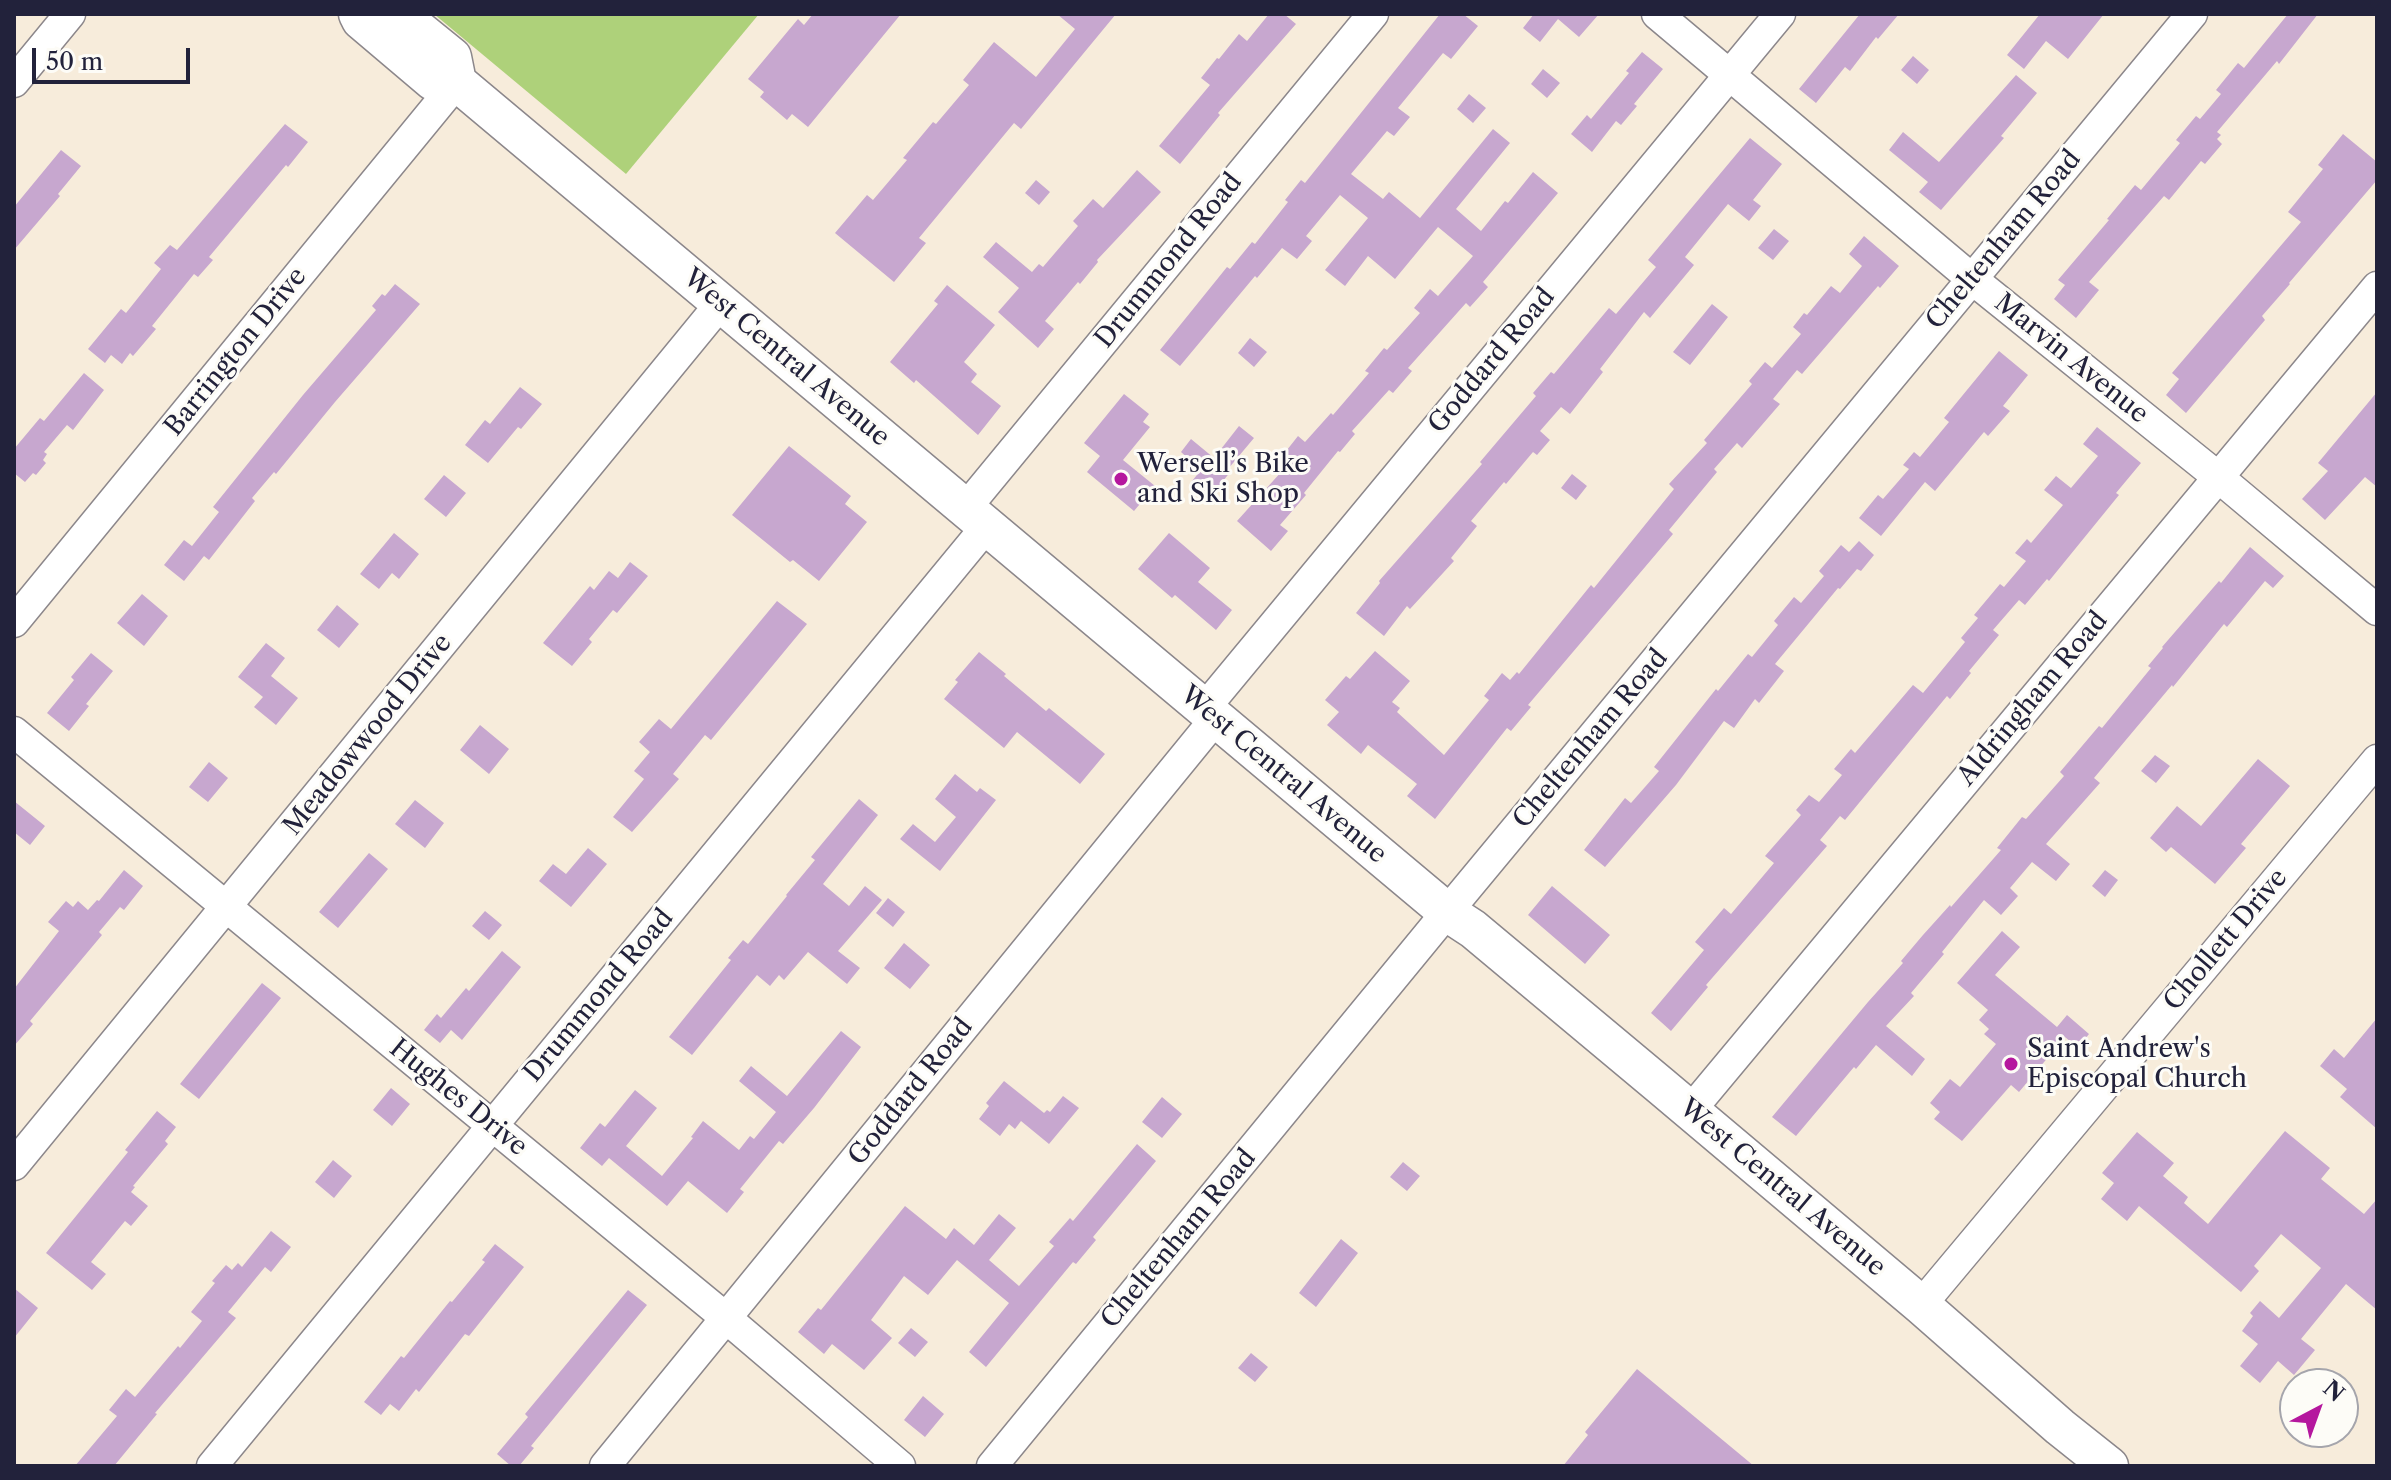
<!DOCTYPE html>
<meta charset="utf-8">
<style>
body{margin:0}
#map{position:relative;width:2391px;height:1480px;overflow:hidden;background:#f7ecdb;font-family:"Libre Caslon Text",serif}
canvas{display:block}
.frame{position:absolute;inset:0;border:16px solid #22223b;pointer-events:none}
.north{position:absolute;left:2279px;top:1368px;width:80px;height:80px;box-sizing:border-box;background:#fdfcf7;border:2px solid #a5a5ac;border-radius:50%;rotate:41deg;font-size:22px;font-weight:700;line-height:32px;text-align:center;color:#22223b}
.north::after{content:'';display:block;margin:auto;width:28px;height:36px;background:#b5179e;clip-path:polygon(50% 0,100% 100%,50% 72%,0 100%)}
.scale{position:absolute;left:32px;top:48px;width:158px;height:36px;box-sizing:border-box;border:4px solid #22223b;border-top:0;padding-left:10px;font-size:24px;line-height:28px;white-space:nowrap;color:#22223b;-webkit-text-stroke:6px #fdfcf7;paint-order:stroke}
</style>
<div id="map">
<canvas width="2391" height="1480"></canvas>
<div class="frame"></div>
<div class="north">N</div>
<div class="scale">50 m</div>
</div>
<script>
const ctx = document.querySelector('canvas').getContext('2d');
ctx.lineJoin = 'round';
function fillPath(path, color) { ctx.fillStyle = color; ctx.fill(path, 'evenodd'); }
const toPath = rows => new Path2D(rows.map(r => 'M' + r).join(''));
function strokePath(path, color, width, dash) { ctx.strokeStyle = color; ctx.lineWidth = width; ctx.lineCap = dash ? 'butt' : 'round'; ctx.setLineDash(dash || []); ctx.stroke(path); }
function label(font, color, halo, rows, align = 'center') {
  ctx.font = font + ' "Libre Caslon Text",serif'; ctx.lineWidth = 6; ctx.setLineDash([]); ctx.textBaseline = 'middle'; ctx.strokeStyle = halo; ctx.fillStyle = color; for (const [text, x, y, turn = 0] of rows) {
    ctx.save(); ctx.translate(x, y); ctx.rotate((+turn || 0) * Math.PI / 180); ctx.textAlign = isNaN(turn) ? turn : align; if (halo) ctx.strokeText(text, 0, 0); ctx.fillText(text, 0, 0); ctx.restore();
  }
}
fillPath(toPath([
 [434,14,759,14,626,174]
]), '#aed17a');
fillPath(toPath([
 [813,14,901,14,808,127,792,114,787,120,760,97,764,92,748,79,798,19,804,25],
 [1057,14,1116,14,1021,129,1014,123,919,238,926,243,894,282,835,233,867,195,873,200,907,160,903,158,933,122,936,124,969,85,963,80,994,42,1036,77,1075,29],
 [1269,14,1284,14,1296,24,1218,113,1220,115,1180,164,1159,146,1210,85,1201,78,1217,58,1219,59,1239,34,1247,41],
 [1440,14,1463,14,1478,26,1451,59,1443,53,1398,108,1410,117,1394,136,1387,131,1351,174,1383,199,1389,192,1420,218,1493,129,1510,143,1456,209,1481,231,1505,201,1508,203,1533,172,1558,193,1483,282,1488,287,1470,307,1466,303,1408,368,1412,371,1393,393,1389,390,1352,431,1355,434,1340,452,1338,451,1304,493,1306,495,1280,525,1288,531,1271,551,1237,521,1291,461,1283,455,1298,436,1305,442,1331,413,1333,415,1369,373,1365,371,1384,348,1387,350,1420,313,1414,308,1430,289,1438,296,1473,256,1438,227,1395,279,1368,256,1345,286,1325,270,1368,218,1340,195,1306,236,1312,241,1297,259,1282,248,1257,278,1255,276,1180,366,1160,350,1227,267,1230,269,1252,242,1255,244,1288,202,1285,200,1301,180,1305,183],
 [1534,14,1599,14,1579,37,1558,19,1540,42,1523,28],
 [1860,14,1899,14,1878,39,1876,37,1850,71,1845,67,1816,103,1799,89],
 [2040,14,2104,14,2068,59,2046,41,2024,69,2007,55],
 [2288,14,2318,14,2279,64,2277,61,2217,132,2221,135,2217,139,2222,144,2205,164,2201,161,2169,200,2164,196,2089,282,2099,290,2076,318,2054,299,2065,285,2058,280,2109,220,2107,219,2135,185,2141,190,2180,143,2176,140,2196,116,2200,119,2221,94,2216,90,2238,63,2244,68],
 [1642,52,1663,69,1634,104,1637,106,1621,125,1616,121,1592,152,1571,134,1587,115,1591,119,1629,73,1626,71],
 [1913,56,1929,70,1917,84,1901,70],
 [1543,69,1560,83,1547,98,1531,84],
 [2016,75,2037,93,2001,136,2004,138,1941,210,1919,192,1928,182,1889,150,1903,132,1939,162],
 [1469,94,1486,108,1473,123,1457,109],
 [285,124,308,142,288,167,286,165,209,257,213,260,198,277,194,274,152,326,156,329,133,356,130,353,122,364,111,355,105,363,88,349,121,309,126,313,161,269,154,263,170,245,177,250],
 [2343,134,2377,162,2377,180,2289,283,2290,284,2262,316,2265,320,2186,413,2166,395,2179,379,2172,373,2301,222,2288,212,2323,169,2318,165],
 [1750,138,1782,164,1753,200,1761,206,1749,221,1728,204,1685,257,1694,265,1650,318,1644,312,1600,369,1603,372,1570,414,1561,407,1540,431,1550,440,1537,455,1533,452,1506,484,1504,482,1471,521,1477,526,1451,558,1454,561,1410,609,1407,606,1384,636,1356,613,1380,583,1379,581,1482,464,1480,462,1536,396,1533,393,1551,372,1554,374,1609,308,1616,314,1656,267,1648,260],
 [61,150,81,166,58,194,60,196,14,250,14,207],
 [1137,170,1161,192,1097,260,1098,262,1080,284,1078,282,1045,321,1054,329,1038,348,998,312,1019,288,983,257,996,242,1032,272,1039,264,1043,267,1078,226,1073,221,1093,199,1103,208],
 [1036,180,1050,192,1039,205,1025,193],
 [1774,229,1789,241,1773,260,1758,248],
 [1864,236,1899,266,1880,288,1878,286,1802,374,1797,370,1773,399,1780,404,1742,448,1737,443,1714,469,1717,472,1669,530,1673,534,1528,705,1531,707,1511,731,1507,728,1435,819,1407,796,1417,784,1368,745,1361,754,1327,725,1339,712,1325,700,1346,676,1350,679,1375,651,1410,681,1392,702,1400,708,1397,712,1444,755,1489,700,1484,696,1502,673,1510,680,1517,672,1519,674,1591,585,1594,588,1674,489,1669,484,1707,443,1704,440,1752,384,1749,381,1765,362,1772,368,1801,334,1793,327,1804,313,1807,315,1831,286,1840,293,1862,266,1849,254],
 [395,284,420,304,335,402,276,474,274,472,252,498,255,501,209,560,204,556,184,581,164,565,184,540,192,546,219,512,213,507,303,395,376,310,372,306,382,294,385,296],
 [947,285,995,325,964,362,977,374,971,382,1001,406,978,435,916,380,914,383,890,362,938,304,934,301],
 [1712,304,1728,317,1690,365,1673,352],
 [1250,338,1267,352,1254,367,1238,353],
 [1999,351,2028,375,2003,406,2010,411,1988,436,1984,432,1935,491,1925,482,1881,536,1859,518,1878,495,1883,499,1909,469,1903,465,1914,452,1920,457,1949,422,1944,418],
 [84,373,104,390,73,430,67,425,44,452,47,454,43,460,46,463,36,475,33,473,25,482,14,473,14,449,40,418,44,421],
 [520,387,542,404,521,429,518,427,488,463,465,445,485,420,490,424],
 [2377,392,2377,487,2365,477,2325,520,2302,499,2328,471,2318,463],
 [1124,394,1149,414,1143,422,1150,427,1123,460,1155,486,1134,511,1087,472,1100,456,1084,443],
 [1239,426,1254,438,1228,469,1231,471,1211,496,1192,481,1201,470,1181,452,1191,439,1214,458],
 [2097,427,2141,463,2116,493,2119,495,2049,581,2047,579,2025,605,2019,600,1993,630,1999,635,1969,671,1971,673,1950,699,1947,696,1845,820,1840,816,1820,840,1827,846,1706,985,1708,987,1671,1031,1651,1013,1704,950,1695,942,1724,908,1731,914,1774,863,1765,856,1801,815,1796,810,1809,795,1819,802,1842,775,1834,769,1851,749,1855,753,1913,685,1923,693,1965,642,1961,638,1978,618,1974,615,2000,584,2004,587,2026,561,2015,553,2027,539,2031,543,2063,505,2044,490,2056,476,2071,488,2098,456,2083,444],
 [789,446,851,496,845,504,867,522,819,581,793,560,790,562,732,515],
 [1572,474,1587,486,1576,500,1561,488],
 [444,475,466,493,446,517,424,499],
 [394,533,419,554,399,579,392,573,379,589,360,574],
 [1169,533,1210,568,1198,582,1232,610,1216,630,1175,595,1172,598,1138,569],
 [1859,541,1874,555,1861,571,1857,569,1840,589,1838,588,1775,664,1784,671,1759,703,1755,699,1734,728,1724,721,1676,785,1605,867,1584,850,1625,798,1631,803,1659,771,1654,767,1716,689,1718,691,1748,654,1752,657,1778,625,1774,621,1794,597,1801,603,1824,576,1819,571,1841,545,1849,552],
 [2250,547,2284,576,2273,588,2265,581,2227,627,2224,624,2173,687,2172,685,2094,778,2100,783,2046,844,2070,864,2056,881,2032,862,2010,888,2018,896,2001,915,1984,900,1942,952,1944,954,1911,993,1914,996,1886,1026,1925,1059,1912,1076,1876,1045,1856,1069,1854,1067,1796,1136,1772,1117,1868,1002,1903,963,1901,961,1923,935,1950,905,1951,907,2001,850,1997,848,2022,817,2026,819,2064,776,2060,772,2099,726,2102,728,2151,668,2148,666,2163,648,2162,647,2219,581,2221,583],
 [630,562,648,576,617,613,613,610,589,639,592,642,572,666,543,643,590,586,594,590,609,571,618,578],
 [142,594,168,616,144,646,117,623],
 [777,601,807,624,711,740,705,735,673,774,679,779,632,832,613,817,644,779,634,771,650,752,639,742,659,719,671,729],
 [337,605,359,624,339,648,317,630],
 [266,643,285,658,271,676,298,698,276,725,254,707,263,697,238,677],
 [979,652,1006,674,1004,676,1046,711,1049,708,1105,754,1080,784,1017,732,1004,748,944,699,958,682,955,680],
 [91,653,113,671,86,704,89,706,69,731,47,713,74,680,71,677],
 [480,725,509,749,489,774,460,750],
 [2155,755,2170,766,2156,783,2141,771],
 [2258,759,2290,786,2241,844,2246,848,2215,884,2171,847,2166,852,2150,838,2177,806,2201,826],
 [209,762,228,778,208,802,189,787],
 [955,774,977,792,980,788,996,800,940,871,900,839,913,824,935,842,956,817,935,799],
 [859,799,878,815,823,884,849,906,865,886,882,900,838,951,860,968,847,984,808,952,784,980,779,975,770,986,757,975,692,1055,669,1037,731,960,728,958,743,940,748,944,787,896,786,895,815,860,811,857],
 [415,800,444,823,425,848,395,824],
 [14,801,45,826,30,845,14,832],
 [588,848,607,864,571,907,539,881,553,864,566,874],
 [369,853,388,869,338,928,319,912],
 [124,870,143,886,124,910,120,907,99,932,102,935,30,1021,33,1024,14,1046,14,989,59,931,48,922,66,901,73,907,78,901,88,910,97,900,99,901],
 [2105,870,2118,880,2105,897,2092,886],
 [1552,886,1610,935,1585,964,1528,915],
 [888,898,905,912,893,927,876,913],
 [485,911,502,925,489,940,472,926],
 [2002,931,2020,947,1995,975,2057,1027,2067,1015,2089,1034,2078,1048,2065,1037,2019,1092,2011,1085,1962,1141,1934,1119,1940,1112,1930,1103,1950,1079,1960,1087,1996,1044,1984,1034,1989,1029,1979,1020,1988,1010,1957,983],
 [904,943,930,965,910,989,884,968],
 [502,951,521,967,462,1040,451,1030,440,1043,424,1030,437,1014,441,1018,466,988,469,991],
 [262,983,281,998,199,1099,180,1084],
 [2377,1018,2377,1129,2340,1097,2347,1089,2320,1066,2334,1049,2344,1058],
 [841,1031,861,1047,814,1108,783,1144,779,1141,740,1189,744,1192,727,1213,688,1181,667,1206,609,1158,602,1166,580,1148,600,1123,605,1127,635,1090,657,1108,626,1146,662,1176,693,1138,691,1137,703,1121,739,1150,750,1136,754,1139,776,1112,739,1081,751,1066,787,1096],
 [1004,1081,1044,1113,1047,1110,1050,1112,1063,1096,1079,1108,1049,1144,1021,1121,1015,1129,1009,1124,1000,1136,979,1119,989,1106,986,1103],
 [391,1088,410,1104,392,1126,373,1110],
 [1162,1097,1182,1114,1162,1138,1142,1122],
 [157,1111,176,1127,165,1141,168,1144,133,1186,135,1187,131,1192,148,1206,131,1226,125,1221,91,1262,106,1274,92,1290,46,1253,128,1152,125,1150],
 [2285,1131,2330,1168,2321,1179,2364,1214,2377,1199,2377,1310,2346,1284,2301,1339,2315,1350,2294,1375,2278,1361,2260,1383,2240,1366,2258,1344,2242,1331,2253,1316,2250,1313,2260,1301,2279,1318,2321,1268,2281,1234,2254,1266,2259,1271,2241,1292,2139,1206,2127,1221,2101,1199,2114,1183,2102,1173,2137,1132,2174,1163,2163,1176,2188,1197,2184,1203,2208,1224],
 [1137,1144,1156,1161,1093,1237,1096,1240,1076,1264,1073,1262,986,1367,969,1352,1009,1303,957,1260,928,1295,904,1276,871,1320,892,1338,864,1370,832,1344,824,1354,798,1332,818,1308,821,1310,905,1206,946,1239,954,1228,974,1245,999,1214,1016,1228,989,1260,1019,1286,1054,1246,1049,1242,1070,1218,1073,1221],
 [333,1160,352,1176,334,1198,315,1182],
 [1403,1162,1420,1176,1407,1191,1390,1177],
 [271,1231,291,1247,271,1272,265,1267,228,1312,236,1318,155,1413,157,1414,114,1466,75,1466,117,1416,109,1410,126,1389,135,1397,178,1346,180,1348,202,1321,191,1312,215,1283,212,1281,226,1265,232,1270,238,1263,242,1267],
 [1341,1239,1358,1253,1316,1307,1299,1293],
 [495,1244,524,1267,469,1336,465,1334,419,1392,416,1389,399,1411,390,1404,381,1415,364,1402,401,1356,404,1358,450,1301,452,1302,485,1262,482,1260],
 [14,1288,38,1308,14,1338],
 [628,1290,647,1305,531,1446,534,1448,519,1466,511,1466,497,1454,528,1417,525,1414],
 [911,1328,928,1342,915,1357,898,1343],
 [1251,1353,1268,1367,1255,1382,1238,1368],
 [1637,1369,1754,1466,1563,1466,1588,1435,1585,1432],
 [923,1396,944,1414,925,1437,904,1420]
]), '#c7a7cf');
const minor = toPath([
 [1657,14,1972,279,2218,477,2377,610],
 [14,82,70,14],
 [965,509,1373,14],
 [14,622,457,82],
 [1204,709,1780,14],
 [14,732,726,1318,900,1466],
 [1690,1111,2377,287],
 [14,1165,721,303],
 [1921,1305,2377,760],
 [212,1466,986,527],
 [605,1466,1216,718],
 [992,1466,1447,912,2192,14]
]);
const major = toPath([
 [358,14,361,20,433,81,457,82,1447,912,1473,929,1661,1086,1921,1305,2060,1427,2109,1466],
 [399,14,452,57,457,82]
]);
strokePath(minor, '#8c878b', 33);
strokePath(major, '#8c878b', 41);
strokePath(minor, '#fff', 30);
strokePath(major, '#fff', 38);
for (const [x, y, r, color] of [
 [1121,479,8,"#b5179e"],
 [2011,1064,8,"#b5179e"]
]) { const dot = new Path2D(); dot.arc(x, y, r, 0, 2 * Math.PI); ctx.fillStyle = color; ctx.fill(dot); strokePath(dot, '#fdfcf7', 3); }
label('26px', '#22223b', '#fdfcf7', [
 ["Cheltenham Road",2004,240,-50],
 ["Drummond Road",1169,261,-51],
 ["Barrington Drive",236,352,-51],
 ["West Central Avenue",786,358,40],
 ["Marvin Avenue",2071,359,39],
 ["Goddard Road",1492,361,-50],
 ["Aldringham Road",2033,699,-50],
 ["Meadowwood Drive",368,735,-51],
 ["Cheltenham Road",1591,739,-50],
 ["West Central Avenue",1283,775,40],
 ["Chollett Drive",2226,940,-50],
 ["Drummond Road",599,996,-50],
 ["Goddard Road",911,1092,-51],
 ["Hughes Drive",458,1098,39],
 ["West Central Avenue",1782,1188,40],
 ["Cheltenham Road",1179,1239,-50]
]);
label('26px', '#22223b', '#fdfcf7', [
 ["Wersell’s Bike",1137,464],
 ["and Ski Shop",1137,494],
 ["Saint Andrew's",2027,1049],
 ["Episcopal Church",2027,1079]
], 'left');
</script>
